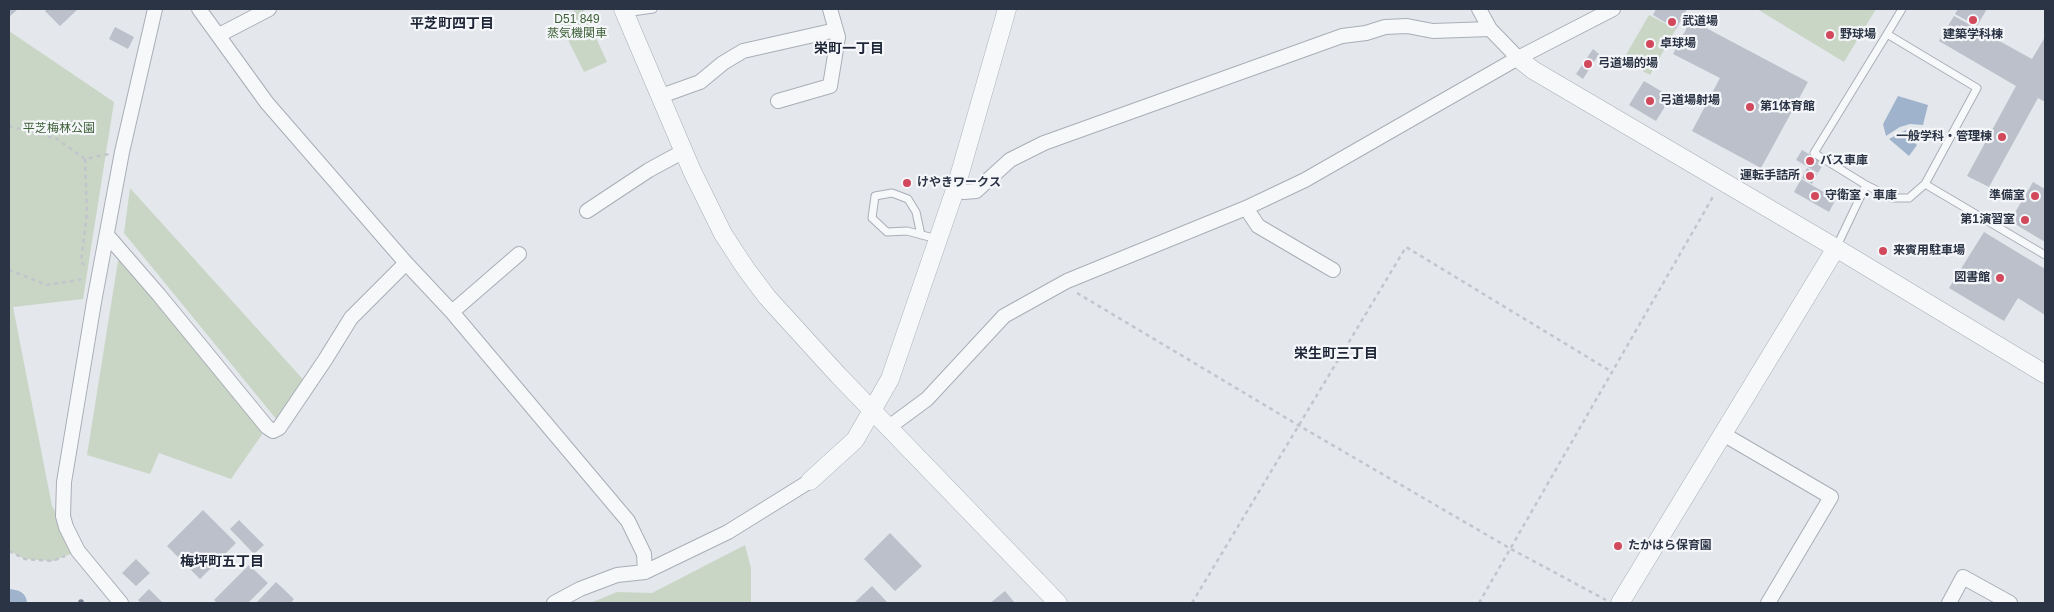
<!DOCTYPE html>
<meta charset="utf-8">
<style>
body{margin:0}
#map{position:relative;width:2054px;height:612px;overflow:hidden;background:#e4e7ec;font-family:Arial,sans-serif}
canvas{display:block}
.frame{position:absolute;inset:0;border:10px solid #2b3445;pointer-events:none}
</style>
<div id="map">
<canvas width="2054" height="612"></canvas>
<div class="frame"></div>
</div>
<script>
const ctx = document.querySelector('canvas').getContext('2d');
ctx.lineJoin = 'round';
function fillPath(path, color) { ctx.fillStyle = color; ctx.fill(path, 'evenodd'); }
const toPath = rows => new Path2D(rows.map(r => 'M' + r).join(''));
function strokePath(path, color, width, dash) { ctx.strokeStyle = color; ctx.lineWidth = width; ctx.lineCap = dash ? 'butt' : 'round'; ctx.setLineDash(dash || []); ctx.stroke(path); }
function label(font, color, halo, rows, align = 'center') {
  ctx.font = font + ' Arial,"Noto Sans JP",sans-serif'; ctx.lineWidth = 4.5; ctx.setLineDash([]); ctx.textBaseline = 'middle'; ctx.strokeStyle = halo; ctx.fillStyle = color; for (const [text, x, y, turn = 0] of rows) {
    ctx.save(); ctx.translate(x, y); ctx.rotate((+turn || 0) * Math.PI / 180); ctx.textAlign = isNaN(turn) ? turn : align; if (halo) ctx.strokeText(text, 0, 0); ctx.fillText(text, 0, 0); ctx.restore();
  }
}
fillPath(toPath([
 [578,9,583,9,607,62,584,72,557,18],
 [1757,9,1876,9,1844,62],
 [1649,15,1676,29,1650,75,1623,60],
 [9,31,114,102,83,299,13,307,52,506,78,551,53,561,25,559,9,551],
 [130,188,309,386,277,420,124,233],
 [123,259,263,433,231,479,159,453,150,474,87,455,118,261],
 [745,545,751,568,751,603,590,603,617,592,652,593]
]), '#c9d6c5');
fillPath(toPath([
 [1898,96,1928,105,1923,125,1910,124,1900,127,1886,136,1883,124],
 [1906,130,1909,138,1917,145,1909,156,1889,139]
]), '#9fb4cc');
strokePath(toPath([
 [9,602,14,603]
]), '#9fb4cc', 26);
fillPath(toPath([
 [9,9,18,9,9,17],
 [47,9,78,9,60,26,45,11],
 [1656,9,1687,9,1676,29,1653,15],
 [1958,9,1987,9,1977,26,1955,14],
 [1954,16,2032,59,2045,37,2045,102,2038,98,1989,187,1967,176,2016,86,1939,41],
 [1691,20,1808,82,1761,168,1692,131,1720,78,1673,54],
 [115,27,134,37,128,49,109,39],
 [1593,49,1599,54,1583,79,1576,74],
 [1644,81,1671,97,1656,121,1629,105],
 [1802,150,1824,163,1818,173,1796,160],
 [1807,168,1817,174,1812,184,1802,178],
 [1801,179,1836,199,1829,212,1794,192],
 [2033,182,2045,189,2045,242,2010,221],
 [1984,232,2045,269,2045,315,2018,298,2004,321,1949,288],
 [203,510,236,543,200,579,167,546],
 [239,520,264,545,254,554,230,529],
 [890,533,922,566,895,591,864,559],
 [136,559,150,573,136,586,122,573],
 [249,565,268,583,248,603,217,603,214,600],
 [276,582,294,599,291,603,256,603],
 [872,586,888,603,854,603],
 [149,589,163,603,141,603,138,600],
 [1005,591,1015,603,990,603]
]), '#bbc0ca');
const service = toPath([
 [625,13,653,9],
 [1887,34,1977,88,1925,184,1909,198,1892,198,1866,185,1814,153,1887,34,1902,9],
 [1925,184,2045,255],
 [921,235,916,212,908,199,892,193,875,196,872,218,887,232,907,231,937,239],
 [1836,248,1866,185]
]);
const minor = toPath([
 [199,9,267,103,406,263,452,312,628,521,644,554,645,572],
 [1479,9,1490,29,1518,58],
 [219,35,269,9],
 [661,96,700,82,723,63,743,51,836,30],
 [778,101,830,86,838,37,830,9],
 [956,187,964,192,976,191,1010,160,1044,143,1342,36,1366,33,1385,27,1407,26,1433,31,1490,29],
 [1246,208,1258,226,1333,270],
 [587,211,649,170,684,151],
 [107,235,159,295,267,427,273,431,279,428,325,360,351,318,406,263],
 [452,312,519,254],
 [889,427,927,399,1004,316,1067,281,1246,208,1305,180,1518,58,1613,9],
 [1723,434,1831,497,1768,603],
 [121,603,78,551,66,527,63,516,64,482,94,302,122,152,155,9],
 [554,603,580,589,617,575,645,572,728,532,810,481],
 [1949,603,1963,577,2010,603]
]);
const tertiary = toPath([
 [623,9,692,171,723,234,746,269,767,297,838,375,1058,603],
 [1518,58,1533,70,1836,248,2045,374],
 [810,481,855,440,890,379,956,187,1007,9],
 [1620,603,1836,248]
]);
strokePath(service, '#a9aeb7', 9);
strokePath(minor, '#a9aeb7', 16);
strokePath(tertiary, '#a9aeb7', 19);
strokePath(toPath([
 [9,126,57,139,85,159,109,154],
 [85,159,87,214,81,262,87,267],
 [9,270,47,285,84,279],
 [1077,293,1298,425,1511,549,1606,600],
 [9,551,25,559,53,561,65,556],
 [1192,603,1406,247,1612,372],
 [1479,603,1714,195]
]), '#c2c5cb', 2.5, [4, 4]);
strokePath(service, '#f7f8fa', 7);
strokePath(minor, '#f7f8fa', 14);
strokePath(tertiary, '#f7f8fa', 18);
const rail = toPath([
 [81,602,81,603]
]);
strokePath(rail, '#7d8696', 5.5);
strokePath(rail, '#f4f6f9', 4, [11]);
for (const [x, y, r, color] of [
 [1973,20,5,"#d1495b"],
 [1672,22,5,"#d1495b"],
 [1830,35,5,"#d1495b"],
 [1650,44,5,"#d1495b"],
 [1588,64,5,"#d1495b"],
 [1650,101,5,"#d1495b"],
 [1750,107,5,"#d1495b"],
 [2002,137,5,"#d1495b"],
 [1810,161,5,"#d1495b"],
 [1810,176,5,"#d1495b"],
 [907,183,5,"#d1495b"],
 [1815,196,5,"#d1495b"],
 [2035,196,5,"#d1495b"],
 [2025,220,5,"#d1495b"],
 [1883,251,5,"#d1495b"],
 [2000,278,5,"#d1495b"],
 [1618,546,5,"#d1495b"]
]) { const dot = new Path2D(); dot.arc(x, y, r, 0, 2 * Math.PI); ctx.fillStyle = color; ctx.fill(dot); strokePath(dot, '#f4f6f9', 2); }
label('12px', '#3f6138', '#f4f6f9', [
 ["D51 849",577,20],
 ["蒸気機関車",577,34],
 ["平芝梅林公園",59,129]
]);
label('bold 12px', '#2b3445', '#f4f6f9', [
 ["武道場",1682,22],
 ["野球場",1840,35],
 ["建築学科棟",1973,35,"center"],
 ["卓球場",1660,44],
 ["弓道場的場",1598,64],
 ["弓道場射場",1660,101],
 ["第1体育館",1760,107],
 ["一般学科・管理棟",1992,137,"right"],
 ["バス車庫",1820,161],
 ["運転手詰所",1800,176,"right"],
 ["けやきワークス",917,183],
 ["守衛室・車庫",1825,196],
 ["準備室",2025,196,"right"],
 ["第1演習室",2015,220,"right"],
 ["来賓用駐車場",1893,251],
 ["図書館",1990,278,"right"],
 ["たかはら保育園",1628,546]
], 'left');
label('bold 14px', '#1d2536', '#f4f6f9', [
 ["平芝町四丁目",452,24],
 ["栄町一丁目",849,49],
 ["栄生町三丁目",1336,354],
 ["梅坪町五丁目",222,562]
]);
</script>
